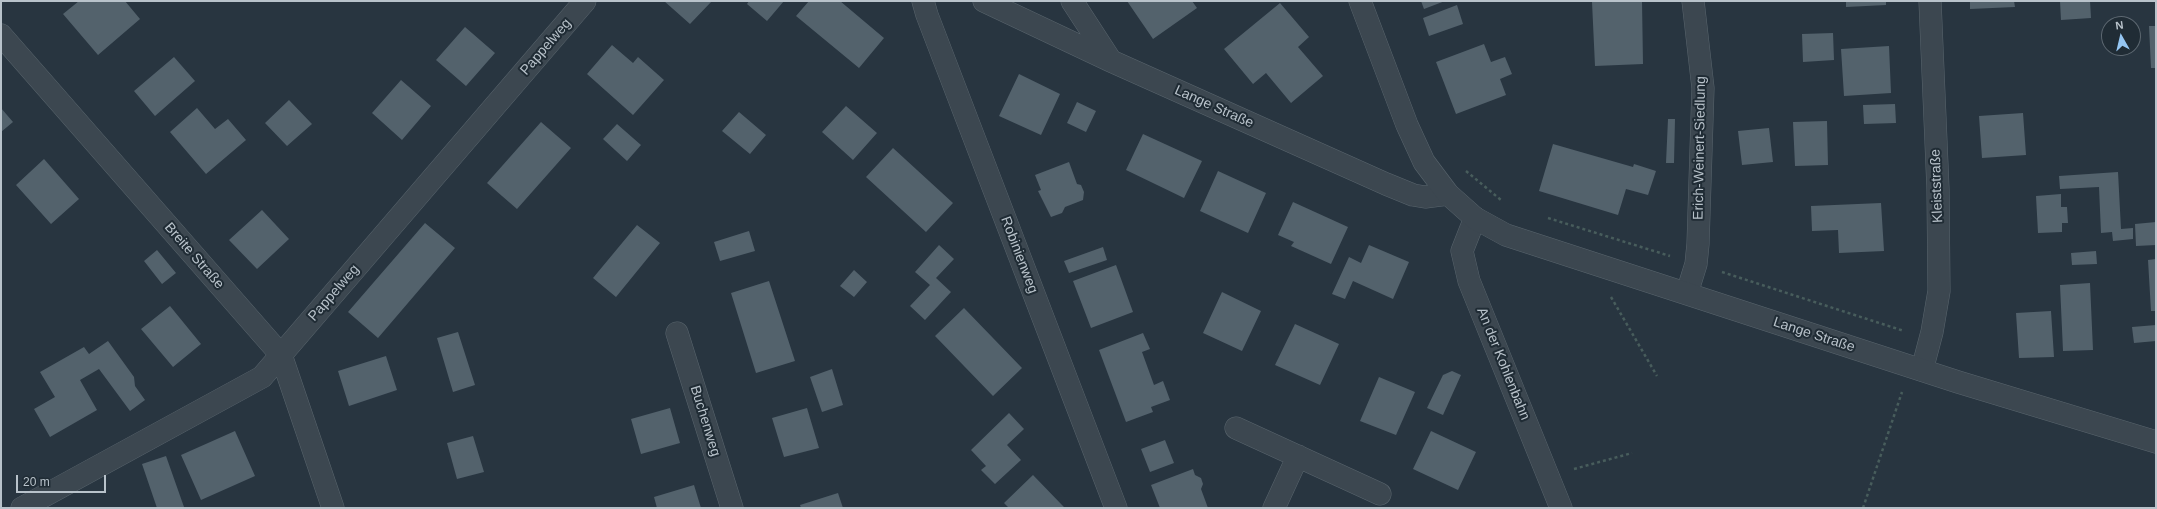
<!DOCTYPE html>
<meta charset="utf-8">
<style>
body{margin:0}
#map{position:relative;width:2157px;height:509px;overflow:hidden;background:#283540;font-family:Arial,sans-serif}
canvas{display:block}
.frame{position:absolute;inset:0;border:2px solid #b8c2ca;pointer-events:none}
.north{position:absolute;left:2101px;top:16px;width:40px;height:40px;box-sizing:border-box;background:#202c35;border:1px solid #5d6871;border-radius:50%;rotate:352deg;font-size:11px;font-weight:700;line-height:16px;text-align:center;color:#b8c2ca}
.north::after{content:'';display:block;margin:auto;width:14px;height:18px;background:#95c6f2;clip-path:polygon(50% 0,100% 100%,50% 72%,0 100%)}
.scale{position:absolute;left:16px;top:475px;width:90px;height:18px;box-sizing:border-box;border:2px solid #b8c2ca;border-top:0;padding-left:5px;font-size:12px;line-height:14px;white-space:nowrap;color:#b8c2ca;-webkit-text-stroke:3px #202c35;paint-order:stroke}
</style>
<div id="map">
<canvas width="2157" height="509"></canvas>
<div class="frame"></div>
<div class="north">N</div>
<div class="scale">20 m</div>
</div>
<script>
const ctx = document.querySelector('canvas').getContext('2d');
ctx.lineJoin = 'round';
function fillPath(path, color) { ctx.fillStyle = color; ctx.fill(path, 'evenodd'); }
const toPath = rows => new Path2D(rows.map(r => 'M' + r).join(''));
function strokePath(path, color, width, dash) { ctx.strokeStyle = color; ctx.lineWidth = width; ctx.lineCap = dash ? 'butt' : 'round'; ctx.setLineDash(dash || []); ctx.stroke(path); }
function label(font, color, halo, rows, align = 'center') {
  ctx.font = font + ' Arial,sans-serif'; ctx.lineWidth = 4; ctx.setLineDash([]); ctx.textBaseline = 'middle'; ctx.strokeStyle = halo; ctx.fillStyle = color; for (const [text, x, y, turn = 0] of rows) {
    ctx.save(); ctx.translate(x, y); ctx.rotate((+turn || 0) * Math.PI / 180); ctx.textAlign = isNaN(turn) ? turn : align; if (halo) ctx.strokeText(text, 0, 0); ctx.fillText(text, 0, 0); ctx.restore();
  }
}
fillPath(toPath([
 [79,1,125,1,140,19,98,55,63,14],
 [664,1,712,1,690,24],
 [749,1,784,1,767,21,747,4],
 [809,1,840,1,884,38,859,68,796,16],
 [1127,1,1192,1,1197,8,1153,39],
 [1421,1,1445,1,1424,9],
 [1642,1,1643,64,1595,66,1592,2],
 [1846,1,1886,1,1886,5,1846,7],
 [1970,1,2014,1,2015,7,1970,9],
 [2060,1,2090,1,2091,18,2061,20],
 [1280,3,1309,37,1298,47,1323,76,1291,103,1266,73,1253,84,1224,49],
 [1457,5,1463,24,1429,36,1423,18],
 [2149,26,2156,26,2156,68,2151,68],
 [465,27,495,53,466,86,436,60],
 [1833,33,1834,60,1803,62,1802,34],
 [1484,44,1491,62,1505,57,1512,74,1500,79,1506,95,1456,114,1436,62],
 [612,45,633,63,638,57,664,80,633,115,587,74],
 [1889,46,1891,93,1844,96,1841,49],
 [174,57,195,81,155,116,134,91],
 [1019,74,1060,94,1041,135,999,116],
 [401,80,431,106,402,140,372,113],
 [289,100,312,124,287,146,265,123],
 [1077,102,1096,111,1086,132,1067,123],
 [1895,104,1896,123,1864,124,1863,105],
 [846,106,877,133,853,160,822,132],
 [1,108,13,122,1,132],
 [197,108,215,129,228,119,246,140,206,174,170,132],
 [739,112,766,135,750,154,722,131],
 [2023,113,2026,155,1982,158,1979,116],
 [1668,119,1675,119,1674,163,1666,163],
 [1827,121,1828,165,1795,166,1793,122],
 [541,122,571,148,517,209,487,183],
 [617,124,641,145,627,161,603,139],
 [1769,128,1773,162,1742,165,1738,131],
 [1143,134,1202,161,1184,198,1126,170],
 [1553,144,1633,167,1634,164,1656,171,1648,195,1626,189,1618,215,1539,191],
 [893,148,953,203,926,232,866,177],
 [44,159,79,199,51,224,16,185],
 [1069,162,1077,184,1081,185,1084,192,1083,200,1065,207,1062,213,1051,217,1038,191,1041,190,1035,175],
 [1218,171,1266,193,1248,233,1200,211],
 [2118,172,2121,229,2133,228,2133,239,2113,241,2112,232,2101,233,2099,187,2060,189,2059,176],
 [2061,194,2061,207,2067,207,2068,223,2062,223,2062,232,2038,233,2036,196],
 [1293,202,1348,227,1331,264,1291,246,1294,242,1278,235],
 [1881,203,1884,251,1839,253,1838,230,1812,231,1811,206],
 [262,210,289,239,257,269,229,240],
 [2156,222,2156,245,2136,246,2135,224],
 [425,223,455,248,378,338,348,312],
 [637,225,660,243,616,297,593,278],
 [749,231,755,251,720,261,714,242],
 [939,245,954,259,936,278,951,292,925,320,910,306,930,285,915,272],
 [1369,245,1409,262,1393,299,1353,281,1345,299,1332,294,1349,257,1361,263],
 [1103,247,1107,260,1069,273,1064,261],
 [157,250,176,273,162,284,144,261],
 [2096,251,2097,264,2072,265,2071,253],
 [2156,259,2156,311,2151,311,2148,260],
 [1116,265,1133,312,1091,328,1073,281],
 [854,270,867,282,854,297,840,286],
 [769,281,795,361,756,373,731,293],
 [2090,283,2093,350,2063,351,2060,285],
 [1222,292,1261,311,1242,351,1203,333],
 [170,306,201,344,173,367,141,329],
 [964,308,1022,368,993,396,935,336],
 [2051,311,2054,357,2019,358,2016,313],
 [1295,324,1339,344,1320,385,1275,365],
 [2156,325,2156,341,2134,343,2132,327],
 [458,332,475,385,453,392,437,338],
 [1143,333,1150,349,1142,352,1154,385,1163,381,1170,400,1151,407,1153,412,1126,422,1099,350],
 [108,341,134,377,135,386,145,400,130,411,99,369,80,380,97,410,50,437,34,409,55,397,40,372,84,347,89,354],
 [386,356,397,390,349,406,338,371],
 [832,369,843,405,822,412,810,377],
 [1452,371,1461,375,1443,415,1427,408,1443,375],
 [1379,377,1415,392,1396,435,1360,421],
 [670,408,680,443,641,454,631,419],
 [807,408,819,448,784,457,772,418],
 [1009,413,1024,429,1007,445,1021,460,995,484,981,470,986,466,971,450],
 [235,431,255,476,201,500,181,455],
 [1431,431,1476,452,1458,490,1413,469],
 [473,436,484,472,457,479,447,443],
 [1165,440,1174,463,1150,472,1141,449],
 [166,456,184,507,182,508,157,508,142,464],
 [1193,469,1195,475,1201,478,1203,484,1201,489,1208,508,1160,508,1151,485],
 [1033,475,1062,505,1065,508,1009,508,1004,503],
 [694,485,701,508,657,508,654,497],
 [838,493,843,508,801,508,800,505]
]), '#53626c');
const minor = toPath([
 [923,1,927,15,1116,508],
 [984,1,1111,61,1386,184,1413,195,1425,197,1448,194],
 [1072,1,1111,61],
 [1,35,281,355,333,508],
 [1475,218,1462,251,1469,281,1561,508],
 [1687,293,1696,264,1698,244,1703,88,1693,1],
 [677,333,732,508],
 [1922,370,1932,332,1939,291,1938,189,1930,1],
 [1236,428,1380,494],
 [22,508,262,377,585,1],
 [1274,508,1298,456]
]);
const tertiary = toPath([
 [1360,1,1407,125,1424,162,1448,194,1475,218,1506,235,1958,382,2156,442]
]);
strokePath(minor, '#59656d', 23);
strokePath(tertiary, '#59656d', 23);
strokePath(toPath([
 [1466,171,1501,200],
 [1548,218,1670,256],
 [1722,272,1904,331],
 [1611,297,1657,376],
 [1574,469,1632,453],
 [1863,508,1902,392]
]), '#485d5c', 2.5, [3, 3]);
strokePath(minor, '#3c4750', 22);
strokePath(tertiary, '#3c4750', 22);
label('14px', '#b8c2ca', '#202c35', [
 ["Pappelweg",546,47,-49],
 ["Lange Straße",1214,107,24],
 ["Erich-Weinert-Siedlung",1700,148,-89],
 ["Kleiststraße",1937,186,-92],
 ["Robinienweg",1019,255,69],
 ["Breite Straße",194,256,49],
 ["Pappelweg",334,293,-49],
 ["Lange Straße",1814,335,18],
 ["An der Kohlenbahn",1503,364,68],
 ["Buchenweg",705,421,73]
]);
</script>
